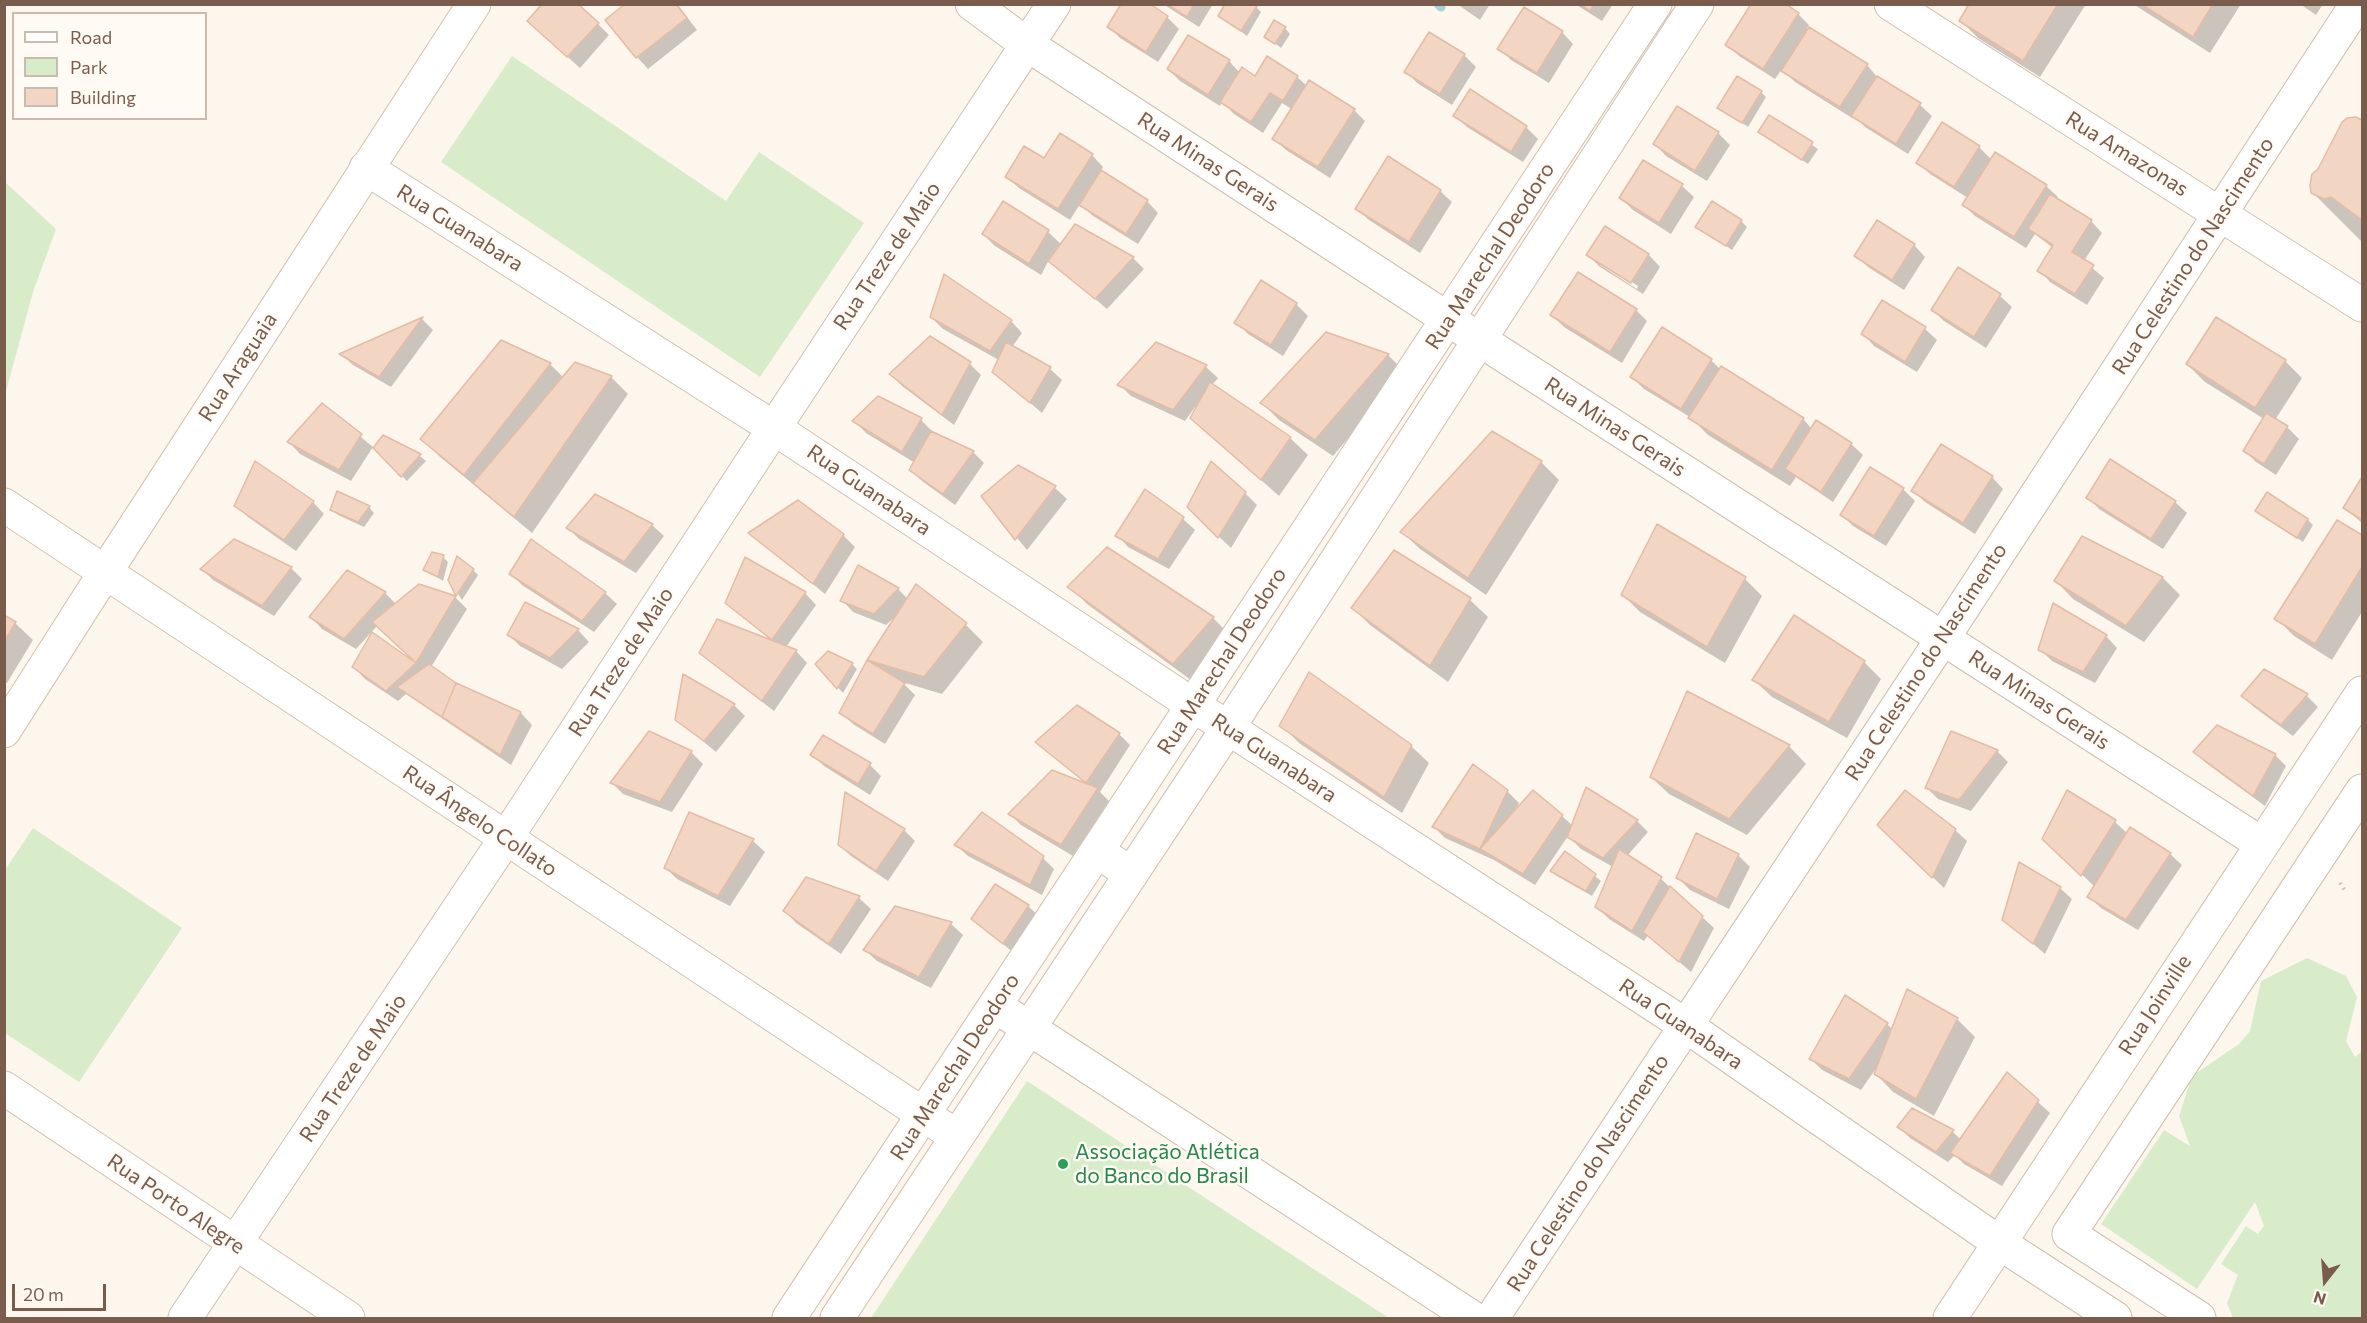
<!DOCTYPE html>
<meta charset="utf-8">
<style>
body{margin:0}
#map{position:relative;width:2367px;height:1323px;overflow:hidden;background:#fdf6ec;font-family:Commissioner,sans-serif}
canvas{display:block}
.frame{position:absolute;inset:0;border:6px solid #7a5c4d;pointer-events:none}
.legend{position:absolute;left:12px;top:12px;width:195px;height:108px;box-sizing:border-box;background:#fffaf3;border:2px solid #cabbb1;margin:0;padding:8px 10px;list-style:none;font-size:18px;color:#7a5c4d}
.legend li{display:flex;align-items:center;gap:12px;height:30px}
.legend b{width:30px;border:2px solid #cabbb1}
.north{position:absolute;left:2295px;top:1251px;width:60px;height:60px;-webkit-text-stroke:4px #fffaf3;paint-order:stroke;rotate:197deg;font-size:16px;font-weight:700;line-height:24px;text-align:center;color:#7a5c4d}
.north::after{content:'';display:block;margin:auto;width:21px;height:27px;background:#7a5c4d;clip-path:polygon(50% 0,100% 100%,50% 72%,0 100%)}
.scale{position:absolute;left:12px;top:1284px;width:94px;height:27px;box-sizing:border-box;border:3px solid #7a5c4d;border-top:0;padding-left:8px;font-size:18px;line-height:21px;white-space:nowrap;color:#7a5c4d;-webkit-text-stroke:4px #fffaf3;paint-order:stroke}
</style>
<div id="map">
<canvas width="2367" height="1323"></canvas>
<div class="frame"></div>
<ul class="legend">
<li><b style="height:8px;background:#fff"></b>Road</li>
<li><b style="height:16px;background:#d8ecc9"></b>Park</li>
<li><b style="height:16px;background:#f3d5c3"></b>Building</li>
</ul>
<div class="north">N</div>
<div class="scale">20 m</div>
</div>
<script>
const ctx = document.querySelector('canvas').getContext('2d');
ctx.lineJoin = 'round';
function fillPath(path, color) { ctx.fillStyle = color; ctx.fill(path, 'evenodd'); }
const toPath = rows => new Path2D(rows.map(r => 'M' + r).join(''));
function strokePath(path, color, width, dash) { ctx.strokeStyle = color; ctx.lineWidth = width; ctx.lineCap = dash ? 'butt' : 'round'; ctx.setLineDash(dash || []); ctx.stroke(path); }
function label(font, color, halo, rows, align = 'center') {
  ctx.font = font + ' Commissioner,sans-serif'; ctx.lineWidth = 5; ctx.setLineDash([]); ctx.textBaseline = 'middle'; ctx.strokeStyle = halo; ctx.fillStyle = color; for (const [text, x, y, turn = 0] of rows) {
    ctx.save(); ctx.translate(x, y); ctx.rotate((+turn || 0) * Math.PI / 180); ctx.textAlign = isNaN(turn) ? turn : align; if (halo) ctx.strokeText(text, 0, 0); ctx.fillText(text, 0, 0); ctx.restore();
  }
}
fillPath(toPath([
 [512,56,726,201,759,152,864,223,760,377,441,162],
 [5,182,56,229,33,292,5,395],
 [33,828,182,928,79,1082,5,1033,5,870],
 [2307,958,2346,976,2357,997,2346,1041,2355,1057,2362,1051,2362,1318,2233,1318,2227,1303,2238,1275,2221,1264,2246,1226,2258,1234,2264,1226,2255,1202,2197,1289,2101,1224,2164,1130,2190,1146,2179,1116,2192,1076,2239,1044,2250,1031,2261,981],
 [1027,1081,1309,1266,1389,1318,871,1318]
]), '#d8ecc9');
fillPath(toPath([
 [627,4,677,4,697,30,648,69,637,57],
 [1163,4,1213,4,1199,27],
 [1457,4,1490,4,1480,20],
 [1575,4,1613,4,1602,21],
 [1971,4,2086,4,2040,77,1978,38,1961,21],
 [2133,4,2241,4,2210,53],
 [2300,4,2323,4,2316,15],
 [1256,7,1261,12,1247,36,1220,16],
 [1798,14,1809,25,1807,28,1867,65,1878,78,1920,105,1932,116,1908,154,1865,127,1854,116,1852,118,1795,82,1782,69,1775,79,1739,56,1727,45],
 [1167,17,1179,29,1158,62,1120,38,1109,27],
 [598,24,609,35,580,68,541,33],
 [1285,28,1290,34,1281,48,1266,36],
 [1562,32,1573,44,1549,83,1511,60,1499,48],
 [1464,55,1476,67,1452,105,1417,83,1406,71],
 [1229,61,1240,73,1256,78,1297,77,1307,86,1354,110,1365,121,1330,178,1286,150,1274,139,1293,110,1282,103,1263,133,1234,114,1222,102,1220,106,1180,81,1168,69],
 [1470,92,1526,127,1538,139,1523,162,1467,127,1455,116],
 [1761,92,1766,97,1748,127,1719,108],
 [1677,108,1718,133,1730,145,1707,181,1666,156,1655,144],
 [1769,117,1818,149,1808,164,1760,132],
 [2355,119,2362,122,2362,242,2313,193],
 [1942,124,1979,147,1992,160,2046,186,2058,197,2056,200,2091,221,2102,233,2084,261,2104,278,2087,305,2050,282,2039,270,2053,248,2035,234,2026,248,1975,216,1964,205,1968,198,1930,174,1918,163],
 [1092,155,1103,167,1100,172,1147,201,1158,213,1138,244,1093,216,1080,204,1070,220,1019,188,1007,177,1044,160],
 [1644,162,1682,186,1694,197,1671,234,1633,210,1621,198],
 [1440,191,1452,202,1420,253,1369,220,1357,209],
 [1003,203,1048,232,1062,245,1133,258,1144,269,1107,309,1049,260,1041,275,995,246,983,234],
 [1741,221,1747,227,1732,250,1697,226],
 [1606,228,1649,255,1660,267,1643,294,1600,267,1588,255],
 [1600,262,1638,286,1637,289,1600,265],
 [1914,245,1925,257,1904,290,1868,267,1856,256],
 [1958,269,2000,296,2012,307,1986,348,1944,321,1932,310],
 [1261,282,1296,304,1308,316,1283,356,1248,334,1236,322],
 [1883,302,1925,329,1937,340,1917,372,1874,346,1863,334],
 [1636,310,1647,321,1622,363,1564,327,1552,315],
 [931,317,1011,321,1022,333,1012,347,1050,369,1062,380,1042,413,994,372,999,360,943,329],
 [422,319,433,330,391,387,353,365,342,355],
 [1156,344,1206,367,1218,378,1212,385,1290,438,1308,455,1279,496,1191,418,1197,408,1195,407,1185,421,1131,396,1120,385],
 [1388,355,1405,372,1333,456,1279,420,1262,403],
 [1711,360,1721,370,1803,419,1812,429,1851,444,1863,455,1833,502,1796,477,1790,486,1708,435,1690,417,1644,389,1632,377],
 [2285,361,2302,378,2275,420,2287,427,2299,439,2276,475,2256,462,2244,450,2264,419,2205,382,2187,364],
 [550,364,564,378,611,377,628,394,532,533,439,456,422,439],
 [970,364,981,375,954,425,902,386,891,374],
 [322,405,373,447,351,481,300,454,289,442],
 [921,420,932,431,931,433,973,452,984,463,955,505,922,481,911,470,915,463,866,433,855,421],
 [1492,433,1541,462,1559,480,1486,595,1420,549,1402,532],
 [384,437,420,456,426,461,407,481,375,448],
 [255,463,313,502,324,514,296,551,248,517,236,505],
 [1018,467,1055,488,1067,499,1027,550,983,496],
 [1871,469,1903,489,1915,501,1886,546,1853,526,1842,515],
 [1992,477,2003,489,1975,534,1925,502,1913,491],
 [2362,480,2362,523,2345,508],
 [1146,491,1183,519,1195,530,1169,569,1128,547,1117,535],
 [1245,493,1257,505,1231,548,1188,507],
 [2088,497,2175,502,2187,513,2163,549,2099,509],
 [369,507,374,513,364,527,338,515,332,510],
 [2257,511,2308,520,2313,525,2303,542],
 [2337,522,2362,537,2362,612,2332,660,2294,636,2276,618],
 [652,525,664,536,636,573,579,539,568,528],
 [750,533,843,535,855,547,825,594],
 [2082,538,2163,578,2180,595,2144,642,2073,599,2056,581],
 [1394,552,1470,600,1488,617,1448,682,1370,625,1353,608],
 [443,557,448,562,443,581,424,569],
 [291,568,302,579,274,616,213,580,202,569],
 [859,568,898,589,908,599,966,625,983,642,942,694,902,682,915,695,885,744,853,724,841,713,868,661,897,615,886,625,853,612,842,600],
 [473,570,478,575,462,600,449,580],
 [511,574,605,593,617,604,594,632,522,585],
 [1745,579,1762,596,1725,663,1640,612,1623,595],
 [1070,587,1213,618,1230,635,1191,680,1087,604],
 [385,593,396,604,455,597,467,609,431,667,456,684,521,713,532,725,511,765,406,694,398,701,365,679,354,667,416,662,378,625,356,649,322,629,311,617],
 [805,593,816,605,786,647,796,651,807,663,774,711,713,664,701,652,772,641,727,603],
 [525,604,578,630,589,642,562,669,520,646,509,635],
 [4,617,15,623,33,640,7,683,4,682],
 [2106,636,2117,648,2095,683,2052,661,2040,649],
 [1864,662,1881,679,1847,738,1772,697,1754,680],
 [817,664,852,664,857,669,843,693],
 [2265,671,2307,696,2318,707,2293,736,2254,707,2243,696],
 [734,705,745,716,716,752,677,720],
 [1281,725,1411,746,1429,763,1402,813,1299,743],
 [1119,734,1130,745,1100,792,1109,801,1073,856,1021,825,1010,814,1088,785,1049,753],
 [1789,746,1806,764,1747,835,1669,794,1651,777],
 [1997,751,2008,762,1971,811,1938,799,1926,787],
 [691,752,703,764,672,812,623,794,612,783],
 [2195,752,2275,755,2286,766,2265,806,2206,763],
 [812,755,870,765,881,776,870,795,824,766],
 [1507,791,1519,803,1515,811,1562,816,1573,826,1637,821,1648,832,1627,856,1661,879,1714,928,1691,972,1648,935,1644,941,1609,919,1597,907,1613,867,1581,849,1568,836,1535,885,1494,860,1445,838,1434,827],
 [2067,793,2115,822,2128,834,2170,854,2182,865,2138,930,2101,908,2089,897,2095,887,2056,850],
 [690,814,753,841,765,852,730,906,677,879,665,867],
 [1879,825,1955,830,1967,841,1944,888],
 [904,830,915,841,888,881,851,856,839,845],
 [956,845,1043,858,1054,869,1042,895,968,856],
 [1565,853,1601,881,1592,896,1557,876,1552,871],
 [1738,855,1750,867,1729,909,1690,890,1678,878],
 [807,879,859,898,871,909,841,954,796,923,785,911],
 [2060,888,2072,899,2045,954,2004,919],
 [1028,906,1040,917,1015,954,973,919],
 [896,908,951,924,963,935,931,988,877,961,865,950],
 [1957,1019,1975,1037,1934,1116,1893,1092,1876,1074,1877,1067,1861,1090,1822,1070,1811,1059,1887,1024,1893,1030],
 [2007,1074,2050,1113,2002,1186,1964,1164,1955,1155,1948,1162,1910,1138,1899,1127,1913,1110,1953,1132,1961,1140]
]), '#0003');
strokePath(toPath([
 [1438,4,1441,7]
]), '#a5d3da', 9);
const building = toPath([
 [542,4,578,4,599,23,567,57,527,21,542,4],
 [625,4,676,4,687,18,636,58,605,20,625,4],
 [1121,4,1150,4,1168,16,1146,52,1107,27,1121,4],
 [1167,4,1194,4,1187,17,1167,4],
 [1225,4,1255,4,1257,6,1241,31,1218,16,1225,4],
 [1580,4,1594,4,1590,11,1580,4],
 [1751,4,1786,4,1799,13,1763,69,1725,45,1751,4],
 [1969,4,2058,4,2023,61,1959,21,1969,4],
 [2141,4,2213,4,2193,37,2141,4],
 [1524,7,1563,31,1537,73,1497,49,1524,7],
 [1274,20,1286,27,1275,44,1264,37,1274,20],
 [1809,27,1868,64,1840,107,1781,71,1809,27],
 [1429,32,1465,54,1440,94,1404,72,1429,32],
 [1188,35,1230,60,1208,95,1167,69,1188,35],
 [1267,56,1298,76,1283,101,1270,93,1251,122,1220,102,1242,67,1255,76,1267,56],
 [1737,76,1762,91,1742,123,1717,108,1737,76],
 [1877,76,1921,103,1896,144,1851,116,1877,76],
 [1309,80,1355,109,1318,167,1272,139,1309,80],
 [1470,89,1527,126,1511,152,1453,116,1470,89],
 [1677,106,1719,132,1695,171,1653,144,1677,106],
 [1769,115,1813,142,1802,160,1758,132,1769,115],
 [2356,117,2362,120,2362,220,2331,197,2324,199,2311,193,2310,185,2312,174,2318,169,2342,122,2347,118,2356,117],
 [1942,122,1980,146,1954,187,1916,163,1942,122],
 [1060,133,1093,154,1058,209,1005,177,1024,146,1044,158,1060,133],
 [1995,152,2047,185,2014,237,1962,205,1995,152],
 [1388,156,1441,190,1409,242,1355,209,1388,156],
 [1643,160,1683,184,1659,223,1619,198,1643,160],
 [1101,170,1148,200,1126,234,1079,205,1101,170],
 [2050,194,2092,220,2072,252,2094,265,2075,294,2037,271,2053,245,2028,229,2050,194],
 [1003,201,1049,230,1029,264,982,234,1003,201],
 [1712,201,1742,220,1726,246,1695,227,1712,201],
 [1877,220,1915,244,1892,280,1854,256,1877,220],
 [1075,224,1134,257,1095,299,1048,261,1075,224],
 [1605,226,1649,254,1631,283,1586,255,1605,226],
 [1958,267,2001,294,1974,337,1931,310,1958,267],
 [1578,272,1637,309,1610,352,1550,315,1578,272],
 [944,274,1012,320,990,351,930,317,944,274],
 [1261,280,1297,303,1271,345,1234,323,1261,280],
 [1882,300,1926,327,1905,362,1861,334,1882,300],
 [423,317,379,377,339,354,423,317],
 [2216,317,2286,360,2255,408,2186,364,2216,317],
 [1662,327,1712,359,1681,409,1630,377,1662,327],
 [1326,332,1389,354,1315,440,1260,403,1326,332],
 [930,336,971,362,942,415,889,374,930,336],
 [501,340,551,363,464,475,420,439,501,340],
 [1006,342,1051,367,1030,403,992,372,1006,342],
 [1156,342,1207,365,1173,410,1117,385,1156,342],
 [575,362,612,376,514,517,473,483,575,362],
 [1721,366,1804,418,1772,470,1688,418,1721,366],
 [1210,382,1291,437,1261,480,1190,418,1210,382],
 [878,396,922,418,902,452,852,421,878,396],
 [322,403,362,434,339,470,287,442,322,403],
 [2266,413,2288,426,2264,464,2243,451,2266,413],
 [1816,420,1852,443,1821,492,1785,469,1816,420],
 [931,431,974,451,943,494,909,470,931,431],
 [1492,431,1542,461,1468,578,1400,532,1492,431],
 [383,435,421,454,401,477,373,448,383,435],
 [1941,444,1993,476,1963,523,1911,491,1941,444],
 [2110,459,2176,501,2151,539,2086,498,2110,459],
 [255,461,314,501,284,540,234,506,255,461],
 [1211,461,1246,492,1218,538,1187,507,1211,461],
 [1018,465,1056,486,1015,540,981,496,1018,465],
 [1870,467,1904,488,1874,536,1840,515,1870,467],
 [2362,477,2362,520,2343,508,2362,477],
 [1145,489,1184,517,1158,559,1115,536,1145,489],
 [337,491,370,506,358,522,330,510,337,491],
 [2267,492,2308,519,2297,538,2255,511,2267,492],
 [595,494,653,524,624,562,566,528,595,494],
 [798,500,844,534,813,584,748,533,798,500],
 [2337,520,2362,535,2362,567,2315,644,2274,619,2337,520],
 [1657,524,1746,577,1707,647,1621,595,1657,524],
 [2082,536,2163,577,2126,626,2054,581,2082,536],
 [234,539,292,567,262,606,200,569,234,539],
 [531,539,606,592,582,621,509,574,531,539],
 [1107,547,1214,617,1173,664,1067,587,1107,547],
 [1394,550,1471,598,1430,666,1351,608,1394,550],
 [432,552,444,555,438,577,423,570,432,552],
 [457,556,474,569,456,596,448,580,457,556],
 [745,557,806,592,772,640,725,603,745,557],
 [858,565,899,588,874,614,840,601,858,565],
 [347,570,386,592,344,639,309,617,347,570],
 [419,584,456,596,416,663,372,622,419,584],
 [916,584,967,623,924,677,867,660,916,584],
 [525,602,579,629,550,658,507,635,525,602],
 [2053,603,2107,635,2083,672,2038,650,2053,603],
 [4,615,16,622,4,642,4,615],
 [1794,615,1865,661,1829,722,1752,680,1794,615],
 [717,619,797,650,762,701,699,653,717,619],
 [372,632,416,663,386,691,352,667,372,632],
 [828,651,853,663,837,689,815,664,828,651],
 [867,660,905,683,873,734,839,713,867,660],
 [429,664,456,683,442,717,397,687,429,664],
 [2264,669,2308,694,2281,725,2241,696,2264,669],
 [1309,672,1412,745,1384,797,1279,726,1309,672],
 [683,674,735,704,704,741,675,720,683,674],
 [456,683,521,712,500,755,442,717,456,683],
 [1687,691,1790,745,1729,819,1650,777,1687,691],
 [1077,705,1120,733,1086,783,1035,742,1077,705],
 [2217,725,2276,754,2253,796,2193,752,2217,725],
 [649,731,692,751,660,802,610,783,649,731],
 [1951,731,1998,750,1959,800,1925,788,1951,731],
 [823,735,871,763,858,784,810,755,823,735],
 [1473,764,1508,790,1480,849,1432,827,1473,764],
 [1052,770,1098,788,1061,845,1008,814,1052,770],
 [1586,787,1638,820,1603,858,1567,837,1586,787],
 [1533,790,1563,815,1523,874,1480,849,1533,790],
 [1905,790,1956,829,1932,878,1877,825,1905,790],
 [2067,790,2116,820,2081,876,2042,839,2067,790],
 [845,792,905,829,876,871,838,845,845,792],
 [689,812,754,839,718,896,664,868,689,812],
 [982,812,1044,856,1030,885,954,845,982,812],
 [2130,827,2171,853,2126,920,2087,897,2130,827],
 [1696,833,1739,854,1717,899,1676,878,1696,833],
 [1619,849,1662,877,1632,931,1595,907,1619,849],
 [1565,851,1596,874,1586,891,1550,871,1565,851],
 [2019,862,2061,887,2033,944,2002,920,2019,862],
 [806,877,860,896,829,944,783,911,806,877],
 [995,884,1029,905,1003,944,971,919,995,884],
 [1670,886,1703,916,1679,962,1643,932,1670,886],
 [895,906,952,922,919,977,863,950,895,906],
 [1907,989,1958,1018,1916,1099,1874,1074,1907,989],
 [1845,995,1888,1023,1849,1079,1809,1059,1845,995],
 [2007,1072,2039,1100,1990,1176,1950,1153,2007,1072],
 [1912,1108,1954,1130,1936,1152,1897,1127,1912,1108]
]);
fillPath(building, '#f3d5c3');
strokePath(building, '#e6bba3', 1.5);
const street = toPath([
 [972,4,1028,45,1480,340,2262,844],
 [1891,4,2362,305],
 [366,168,774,428,1193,705,1685,1025,1998,1242,2115,1318],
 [4,505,956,1136],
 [1097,851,1131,874],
 [995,1006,1473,1318],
 [185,1318,506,838,774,428,1054,4],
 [1492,1318,1943,638,2357,4],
 [2199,1318,2069,1234,2362,791]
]);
const secondary = toPath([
 [4,731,106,571,474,4],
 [4,1088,348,1318],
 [789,1318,1655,4],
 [837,1318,1228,728,1697,4],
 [1950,1318,2362,693]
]);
strokePath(street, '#d1beb0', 35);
strokePath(secondary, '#d6c0b0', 35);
strokePath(toPath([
 [2340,883,2346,892]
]), '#d9b8a5', 4, [1.5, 4.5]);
strokePath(street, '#fff', 33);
strokePath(secondary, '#fff', 33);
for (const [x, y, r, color] of [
 [1063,1164,6,"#2e9e5b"]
]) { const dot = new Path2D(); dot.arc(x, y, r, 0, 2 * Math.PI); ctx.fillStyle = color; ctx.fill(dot); strokePath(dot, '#fffaf3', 2); }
label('21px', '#7a5c4d', '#fffaf3', [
 ["Rua Amazonas",2127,154,32],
 ["Rua Minas Gerais",1208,162,33],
 ["Rua Guanabara",460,228,32],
 ["Rua Treze de Maio",887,256,-56],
 ["Rua Marechal Deodoro",1490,256,-57],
 ["Rua Celestino do Nascimento",2193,256,-57],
 ["Rua Araguaia",238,367,-57],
 ["Rua Minas Gerais",1615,427,33],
 ["Rua Guanabara",869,490,34],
 ["Rua Marechal Deodoro",1222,661,-57],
 ["Rua Treze de Maio",621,662,-57],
 ["Rua Celestino do Nascimento",1926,662,-57],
 ["Rua Minas Gerais",2039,700,33],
 ["Rua Guanabara",1274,758,33],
 ["Rua Ângelo Collato",480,821,34],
 ["Rua Joinville",2155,1005,-57],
 ["Rua Guanabara",1681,1024,34],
 ["Rua Marechal Deodoro",955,1067,-57],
 ["Rua Treze de Maio",353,1068,-56],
 ["Rua Celestino do Nascimento",1588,1173,-57],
 ["Rua Porto Alegre",176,1204,34]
]);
label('21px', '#27864d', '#fffaf3', [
 ["Associação Atlética",1075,1152],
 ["do Banco do Brasil",1075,1176]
], 'left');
</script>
